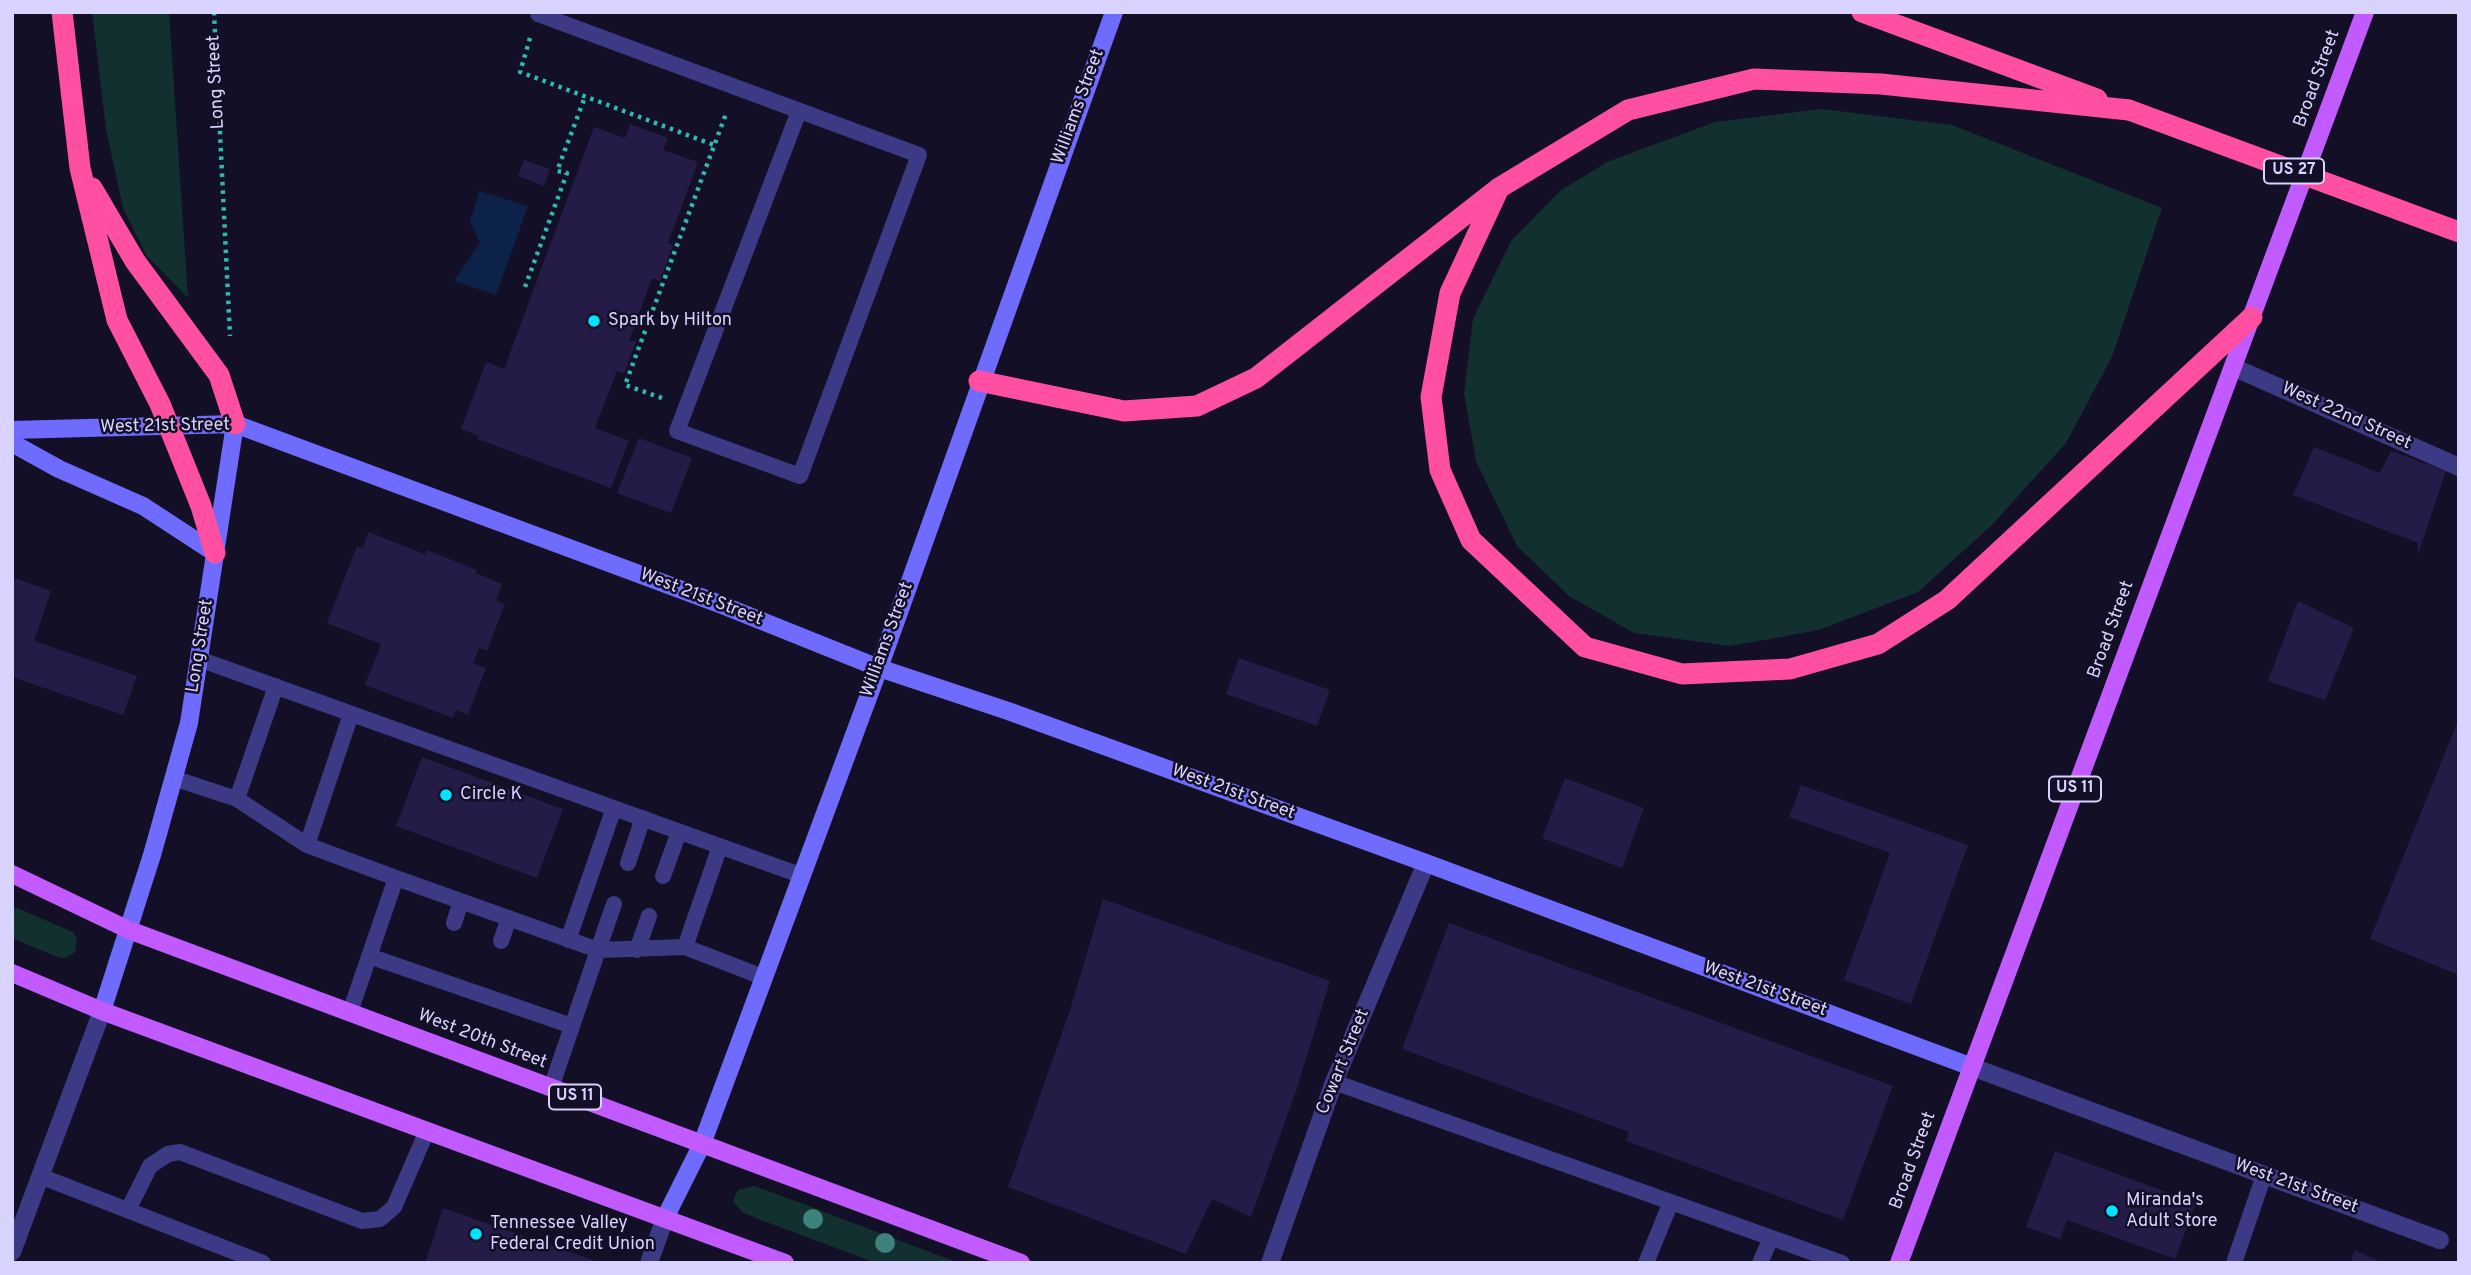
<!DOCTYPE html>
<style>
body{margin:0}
#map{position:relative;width:2471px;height:1275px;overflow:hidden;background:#130f26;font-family:Overpass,sans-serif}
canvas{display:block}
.frame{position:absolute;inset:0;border:14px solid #d9d4ff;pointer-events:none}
</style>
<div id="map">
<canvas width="2471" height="1275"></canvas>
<div class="frame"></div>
</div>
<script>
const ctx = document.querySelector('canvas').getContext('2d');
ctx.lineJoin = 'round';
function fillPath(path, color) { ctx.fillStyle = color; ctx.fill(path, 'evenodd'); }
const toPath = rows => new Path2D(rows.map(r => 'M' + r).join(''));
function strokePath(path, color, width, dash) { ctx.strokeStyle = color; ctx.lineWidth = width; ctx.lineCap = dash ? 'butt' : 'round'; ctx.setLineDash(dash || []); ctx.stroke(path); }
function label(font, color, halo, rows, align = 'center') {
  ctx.font = font + ' Overpass,sans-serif'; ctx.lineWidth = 5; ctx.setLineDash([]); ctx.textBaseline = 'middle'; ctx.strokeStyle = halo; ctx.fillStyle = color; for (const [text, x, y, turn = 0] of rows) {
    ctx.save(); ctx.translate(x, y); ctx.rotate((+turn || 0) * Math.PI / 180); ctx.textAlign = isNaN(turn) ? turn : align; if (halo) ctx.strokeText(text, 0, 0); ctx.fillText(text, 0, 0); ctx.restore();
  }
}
fillPath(toPath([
 [92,12,169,12,188,298,146,255,123,208,106,129],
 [1822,109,1952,125,2162,208,2112,357,2066,443,1992,525,1918,592,1819,630,1731,646,1634,633,1569,596,1517,546,1476,461,1464,393,1473,319,1511,241,1560,191,1607,162,1715,122],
 [12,906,73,932,77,938,75,952,66,958,60,958,12,938],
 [754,1186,774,1193,959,1263,876,1263,761,1220,742,1212,733,1201,738,1190]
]), '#12302f');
fillPath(toPath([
 [479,191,528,206,496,295,454,281,480,243,470,222]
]), '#0c2248');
fillPath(toPath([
 [630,124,668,138,663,150,698,162,668,243,673,245,660,281,652,278,629,341,636,341,624,374,617,371,595,428,629,441,611,488,477,439,479,436,461,429,486,362,504,369,594,127,625,138],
 [524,160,550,169,544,186,518,176],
 [639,438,692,458,671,513,617,493],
 [2314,447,2380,473,2391,451,2446,471,2418,554,2418,543,2293,495],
 [368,532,425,554,427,550,477,570,476,573,502,584,496,600,505,604,487,651,479,648,473,663,486,668,468,715,456,710,453,718,365,685,381,644,327,623,357,546,363,548],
 [12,577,51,591,34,641,137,676,123,715,12,677],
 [2298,601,2354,628,2325,700,2268,681],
 [1239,658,1330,690,1317,726,1226,694],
 [2459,718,2459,975,2370,939],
 [422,757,563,809,537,878,396,826],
 [1565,778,1644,808,1622,868,1542,838],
 [1801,785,1968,845,1911,1004,1844,980,1890,853,1789,817],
 [1103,899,1330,981,1296,1091,1251,1217,1212,1199,1186,1254,1008,1187,1071,1007],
 [1449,923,1893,1086,1843,1220,1626,1141,1629,1132,1402,1049],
 [2055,1151,2196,1203,2175,1259,2067,1220,2060,1239,2026,1227],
 [443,1208,593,1260,592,1263,425,1263],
 [2355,1250,2383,1263,2350,1263]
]), '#241b47');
strokePath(toPath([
 [214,12,230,336],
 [530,38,520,72,714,145],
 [525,287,567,173,557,171,585,97],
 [662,398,625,385,727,111]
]), '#2fb8b0', 4.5, [3.5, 5]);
strokePath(toPath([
 [538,14,919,155,800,476,677,431,799,111],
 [199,659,800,875],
 [173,778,237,799,307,845,396,878],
 [237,799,276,686],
 [307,845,351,714],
 [628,863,643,818],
 [663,876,679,832],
 [614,904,598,950,685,947,763,977],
 [454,923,461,901],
 [568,940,614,808],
 [501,941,509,918],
 [685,947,720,846],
 [637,950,649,916],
 [369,956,572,1026],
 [350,1012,396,878,598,950,551,1088],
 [1334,1082,1842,1263],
 [40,1176,263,1263],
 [128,1210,150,1166,168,1154,180,1152,362,1221,380,1219,394,1207,427,1131],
 [1646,1263,1671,1202],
 [1760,1263,1771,1238],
 [2234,1263,2264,1175]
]), '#3d3a85', 16);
strokePath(toPath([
 [2233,367,2459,467],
 [1972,1067,2440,1240],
 [12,1252,102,1011],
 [649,1263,665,1218],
 [1270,1263,1334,1082,1426,863]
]), '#3d3a85', 18);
strokePath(toPath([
 [12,430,235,424,717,603,879,668,1008,711,1426,863,1972,1067],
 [12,443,59,469,143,506,215,553],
 [102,1011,152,855,189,723,235,424],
 [665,1218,702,1144,879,668,1114,12]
]), '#6f6bff', 18);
strokePath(toPath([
 [12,874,129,930,1021,1263],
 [12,973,102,1011,785,1263],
 [1899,1263,2365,12]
]), '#c25bff', 18);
strokePath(toPath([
 [62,12,80,168,117,320,160,404,201,506,215,553],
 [1862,12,2097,99],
 [92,188,135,261,219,375,235,424],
 [1499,188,1450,293,1431,397,1440,470,1471,540,1585,647,1682,674,1790,669,1878,644,1947,600,2252,317],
 [979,381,1124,411,1197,406,1256,378,1499,188,1628,110,1754,79,1881,84,2129,110]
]), '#ff4fa3', 21);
strokePath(toPath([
 [2129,110,2459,232]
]), '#ff4fa3', 21);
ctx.fillStyle = '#3d827b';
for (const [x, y] of [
 [813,1219],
 [885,1243]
]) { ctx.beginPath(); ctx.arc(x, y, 10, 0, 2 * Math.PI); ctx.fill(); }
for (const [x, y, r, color] of [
 [594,321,7,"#00e5ff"],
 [446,795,7,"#00e5ff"],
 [2112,1211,7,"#00e5ff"],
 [476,1234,7,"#00e5ff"]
]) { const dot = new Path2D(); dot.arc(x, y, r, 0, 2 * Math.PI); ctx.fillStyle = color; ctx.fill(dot); strokePath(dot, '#130f26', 2.5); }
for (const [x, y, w] of [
 [2294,171,60],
 [2075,789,52],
 [575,1097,52]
]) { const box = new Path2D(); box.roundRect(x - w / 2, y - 12.5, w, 25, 5); ctx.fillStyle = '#130f26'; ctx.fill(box); strokePath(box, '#d9d4ff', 2); }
label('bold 16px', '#d9d4ff', null, [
 ["US 27",2294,171],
 ["US 11",2075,789],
 ["US 11",575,1097]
]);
label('18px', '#d9d4ff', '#130f26', [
 ["Broad Street",2318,79,-70],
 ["Long Street",217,82,-93],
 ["Williams Street",1079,107,-70],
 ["West 22nd Street",2346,417,24],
 ["West 21st Street",165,427,-1],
 ["West 21st Street",701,598,21],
 ["Broad Street",2112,630,-70],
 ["Williams Street",888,640,-70],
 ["Long Street",201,646,-81],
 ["West 21st Street",1233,793,20],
 ["West 21st Street",1765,990,20],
 ["West 20th Street",482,1040,21],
 ["Cowart Street",1344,1062,-68],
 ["Broad Street",1914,1161,-70],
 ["West 21st Street",2296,1187,20]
]);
label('18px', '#d9d4ff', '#130f26', [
 ["Spark by Hilton",608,321],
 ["Circle K",460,795],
 ["Miranda's",2126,1201],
 ["Adult Store",2126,1222],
 ["Tennessee Valley",490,1224],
 ["Federal Credit Union",490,1245]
], 'left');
</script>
